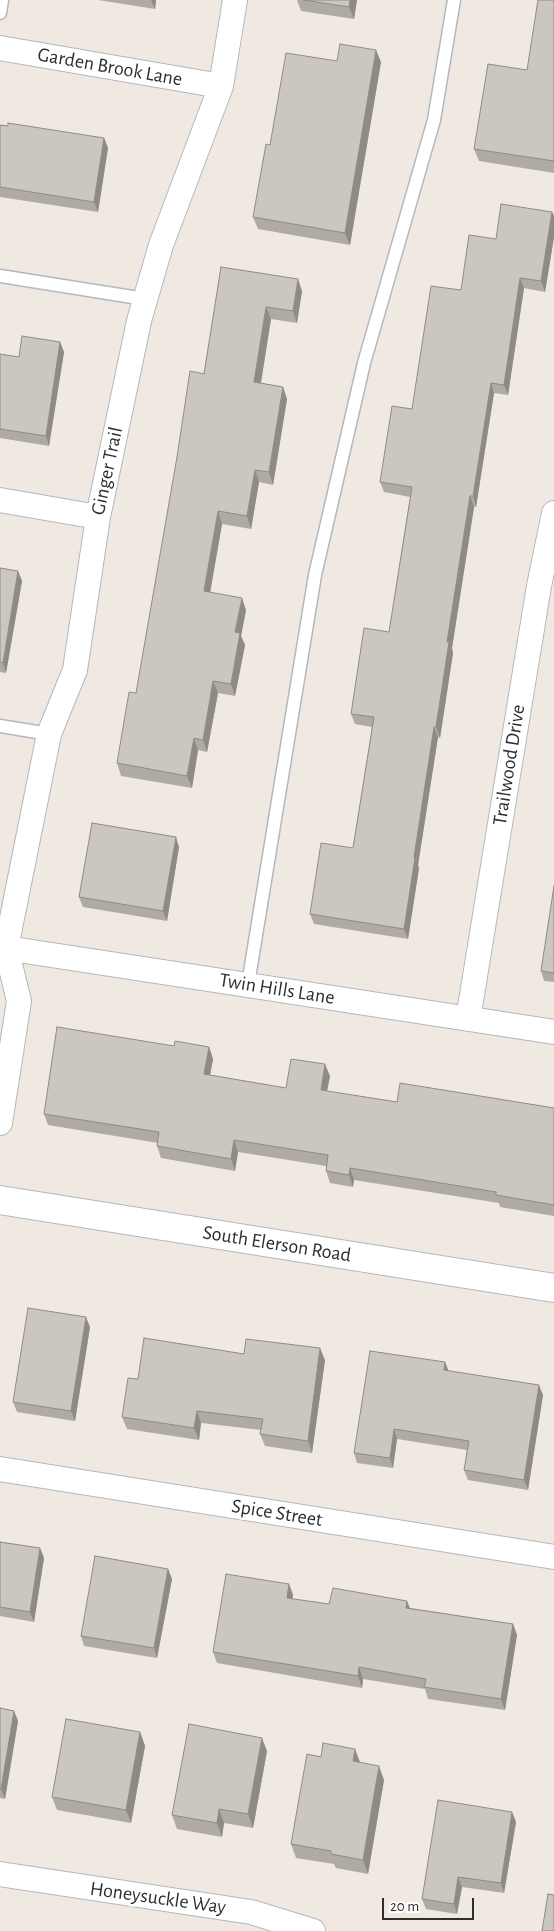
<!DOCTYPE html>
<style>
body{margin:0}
#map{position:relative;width:554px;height:1931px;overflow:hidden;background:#efe9e1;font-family:"Alegreya Sans",sans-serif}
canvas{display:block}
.scale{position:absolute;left:382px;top:1898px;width:92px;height:22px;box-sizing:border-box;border:2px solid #2e2e2e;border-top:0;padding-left:6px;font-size:15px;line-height:18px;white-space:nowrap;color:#2e2e2e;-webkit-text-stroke:4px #fff;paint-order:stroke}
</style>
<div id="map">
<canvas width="554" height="1931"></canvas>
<div class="scale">20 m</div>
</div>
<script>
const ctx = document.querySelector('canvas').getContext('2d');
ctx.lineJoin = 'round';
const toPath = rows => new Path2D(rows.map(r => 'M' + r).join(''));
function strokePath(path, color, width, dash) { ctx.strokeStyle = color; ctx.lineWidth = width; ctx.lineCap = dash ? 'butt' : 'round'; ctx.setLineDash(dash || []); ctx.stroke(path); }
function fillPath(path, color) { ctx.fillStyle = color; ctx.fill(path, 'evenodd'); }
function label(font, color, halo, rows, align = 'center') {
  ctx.font = font + ' "Alegreya Sans",sans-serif'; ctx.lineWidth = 5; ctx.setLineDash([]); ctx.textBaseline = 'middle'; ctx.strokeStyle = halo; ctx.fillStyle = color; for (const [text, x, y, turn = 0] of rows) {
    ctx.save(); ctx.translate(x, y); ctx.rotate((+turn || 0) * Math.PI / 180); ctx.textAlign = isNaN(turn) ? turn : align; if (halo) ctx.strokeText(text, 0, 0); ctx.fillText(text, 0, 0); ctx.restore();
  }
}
const service = toPath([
 [0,13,2,0],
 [0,276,145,299],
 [0,726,49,734],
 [248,984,315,575,364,363,434,120,454,0]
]);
const minor = toPath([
 [0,48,221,86],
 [0,500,98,517],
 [0,947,554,1032],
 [468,1019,539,586,554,513],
 [0,1123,19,1001,6,948,49,734,75,670,98,517,139,321,161,245,221,86,235,0],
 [0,1469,554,1557],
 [0,1874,251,1912,313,1931]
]);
const tertiary = toPath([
 [0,1200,554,1288]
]);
strokePath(service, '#b4b7c1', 15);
strokePath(minor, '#b4b7c1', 26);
strokePath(tertiary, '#b4b7c1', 30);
strokePath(service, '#fff', 12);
strokePath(minor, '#fff', 24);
strokePath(tertiary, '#fff', 28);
fillPath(toPath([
 [98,0,156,0,155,9],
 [297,0,357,0,354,19,301,11],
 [554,0,554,173,479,161,474,149,527,70],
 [337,61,381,62,350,245,258,229,253,217,270,145],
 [0,125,104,138,108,148,98,212,0,197],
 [552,212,554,216,554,237,545,292,524,288,508,395,494,393,476,507,474,507,452,648,453,653,440,738,438,737,418,865,419,868,408,939,314,924,310,914,353,848,372,727,355,724,351,714,389,632,410,497,384,492,380,482,412,409,461,290,496,239],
 [221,267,302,291,297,323,271,319,261,383,283,387,287,399,273,485,259,482,251,529,222,524,210,593,246,610,241,636,245,645,235,696,218,693,207,752,198,750,192,788,121,776,117,763,136,693,204,374],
 [60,342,64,352,49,446,0,438,0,354,19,357],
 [0,568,18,571,22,581,6,673,0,672],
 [179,847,167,921,83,907,79,897],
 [554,886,554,982,544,981,541,971],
 [174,1046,209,1047,213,1059,210,1075,286,1088,330,1076,327,1091,397,1102,554,1108,554,1216,500,1207,499,1203,354,1180,353,1187,330,1183,326,1171,326,1166,238,1152,235,1171,161,1158,157,1146,158,1143,48,1125,44,1114],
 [90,1327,75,1421,17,1412,13,1402],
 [244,1354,325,1360,312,1453,265,1446,260,1434,261,1430,201,1423,199,1440,127,1429,122,1417,138,1379],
 [445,1362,448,1371,543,1395,528,1490,468,1480,464,1470,467,1450,397,1439,393,1468,357,1463,354,1453],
 [0,1542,40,1548,44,1558,34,1622,0,1616],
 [168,1569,172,1579,157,1658,84,1646,81,1636],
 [289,1584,293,1595,292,1599,329,1604,407,1601,410,1608,513,1624,517,1635,505,1710,428,1699,425,1689,363,1679,362,1688,217,1663,213,1652],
 [0,1708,14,1711,18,1721,5,1799,0,1798],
 [140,1732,145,1746,131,1823,57,1810,52,1797],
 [267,1751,253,1828,224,1823,222,1837,177,1829,172,1815],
 [321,1757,360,1763,384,1780,368,1874,336,1868,334,1864,296,1858,291,1844],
 [512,1812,516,1822,504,1893,462,1887,457,1914,426,1909,422,1899]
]), '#afaba4');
fillPath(toPath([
 [151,0,156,0,155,9],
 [350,0,357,0,354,19,349,7],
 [376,50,381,62,350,245,345,233],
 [104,138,108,148,98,212,94,202],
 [552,212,554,216,554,237,545,292,541,281],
 [520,278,524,288,508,395,504,385],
 [298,279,302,291,297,323,293,311],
 [266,307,271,319,259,394,254,382],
 [60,342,64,352,49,446,46,436],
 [491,383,494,393,476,507,473,496],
 [283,387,287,399,273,485,269,472],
 [255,470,259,482,251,529,247,516],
 [470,496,474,507,452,648,453,653,440,738,436,727,447,642],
 [218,511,222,524,208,604,204,591],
 [18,571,22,581,6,673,3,663],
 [242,598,246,610,241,636,245,645,235,696,231,684,235,632],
 [213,681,218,693,207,752,203,740],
 [434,727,438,737,418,865,419,868,408,939,404,929,414,857],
 [194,738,198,750,192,788,187,776],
 [176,837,179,847,167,921,163,911],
 [209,1047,213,1059,208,1086,204,1074],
 [325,1064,330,1076,325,1101,321,1090],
 [234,1140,238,1152,235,1171,231,1159],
 [350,1168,354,1180,353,1187,349,1175],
 [86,1317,90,1327,75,1421,71,1411],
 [320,1348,325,1360,312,1453,308,1441],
 [445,1362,449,1372,444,1370],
 [539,1385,543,1395,528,1490,524,1480],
 [197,1411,201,1423,199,1440,194,1428],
 [394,1429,397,1439,393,1468,390,1458],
 [40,1548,44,1558,34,1622,30,1612],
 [168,1569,172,1579,157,1658,154,1648],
 [289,1584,293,1595,291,1609,287,1598],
 [407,1601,411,1612,406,1608],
 [513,1624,517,1635,505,1710,501,1699],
 [359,1667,363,1679,362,1688,358,1676],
 [14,1711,18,1721,5,1799,1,1789],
 [140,1732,145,1746,131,1823,126,1810],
 [262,1738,267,1751,253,1828,248,1814],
 [355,1749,360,1762,358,1775,353,1761],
 [379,1766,384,1780,368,1874,363,1860],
 [219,1809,224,1823,222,1837,217,1823],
 [512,1812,516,1822,504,1893,501,1883],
 [458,1877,462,1887,457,1914,454,1904]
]), '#8e8b86');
const building = toPath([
 [304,0,350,0,349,7,304,0],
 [538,0,554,0,554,161,474,149,488,64,527,70,538,0],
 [340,44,376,50,345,233,253,217,266,144,270,145,286,53,337,61,340,44],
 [8,123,104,138,94,202,0,187,0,125,8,126,8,123],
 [501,204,552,212,541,281,520,278,504,385,491,383,473,496,470,496,447,642,449,642,436,727,434,727,414,857,415,858,404,929,310,914,321,843,353,848,374,717,351,714,364,628,389,632,412,487,380,482,392,406,412,409,431,286,461,290,469,235,496,239,501,204],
 [221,267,298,279,293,311,266,307,254,382,283,387,269,472,255,470,247,516,218,511,204,591,242,598,235,632,240,633,231,684,213,681,203,740,194,738,187,776,117,763,129,692,136,693,177,457,190,371,204,374,221,267],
 [22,336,60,342,46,436,0,429,0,354,19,357,22,336],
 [0,568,18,571,3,663,0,662,0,568],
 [92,823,176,837,163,911,79,897,92,823],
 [554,886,554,973,541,971,554,886],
 [57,1027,174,1046,175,1041,209,1047,204,1074,286,1088,291,1059,325,1064,321,1090,397,1102,400,1083,554,1108,554,1205,496,1195,496,1192,350,1168,349,1175,326,1171,328,1155,234,1140,231,1159,157,1146,159,1132,44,1114,57,1027],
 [28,1308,86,1317,71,1411,13,1402,28,1308],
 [144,1338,244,1354,246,1339,320,1348,308,1441,260,1434,263,1419,197,1411,194,1428,122,1417,128,1378,138,1379,144,1338],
 [370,1351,445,1362,444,1370,539,1385,524,1480,464,1470,469,1441,394,1429,390,1458,354,1453,370,1351],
 [0,1542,40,1548,30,1612,0,1607,0,1542],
 [95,1556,168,1569,154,1648,81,1636,95,1556],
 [226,1574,289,1584,287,1598,329,1604,333,1588,407,1601,406,1608,513,1624,501,1699,424,1687,426,1679,359,1667,358,1676,213,1652,226,1574],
 [0,1708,14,1711,1,1789,0,1789,0,1708],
 [66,1719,140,1732,126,1810,52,1797,66,1719],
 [189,1724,262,1738,248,1814,219,1809,217,1823,172,1815,189,1724],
 [323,1743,355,1749,353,1761,379,1766,363,1860,331,1854,331,1851,291,1844,307,1754,321,1757,323,1743],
 [438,1800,512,1812,501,1883,458,1877,454,1904,422,1899,438,1800],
 [548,1894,554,1895,554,1931,542,1931,548,1894]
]);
fillPath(building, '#cbc7bf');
strokePath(building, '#8e8b86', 1);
label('20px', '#2e2e2e', '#fff', [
 ["Garden Brook Lane",110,67,10],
 ["Ginger Trail",107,471,-78],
 ["Trailwood Drive",509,765,-81],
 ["Twin Hills Lane",277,989,9],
 ["South Elerson Road",277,1244,9],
 ["Spice Street",277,1513,9],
 ["Honeysuckle Way",158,1898,8]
]);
</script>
